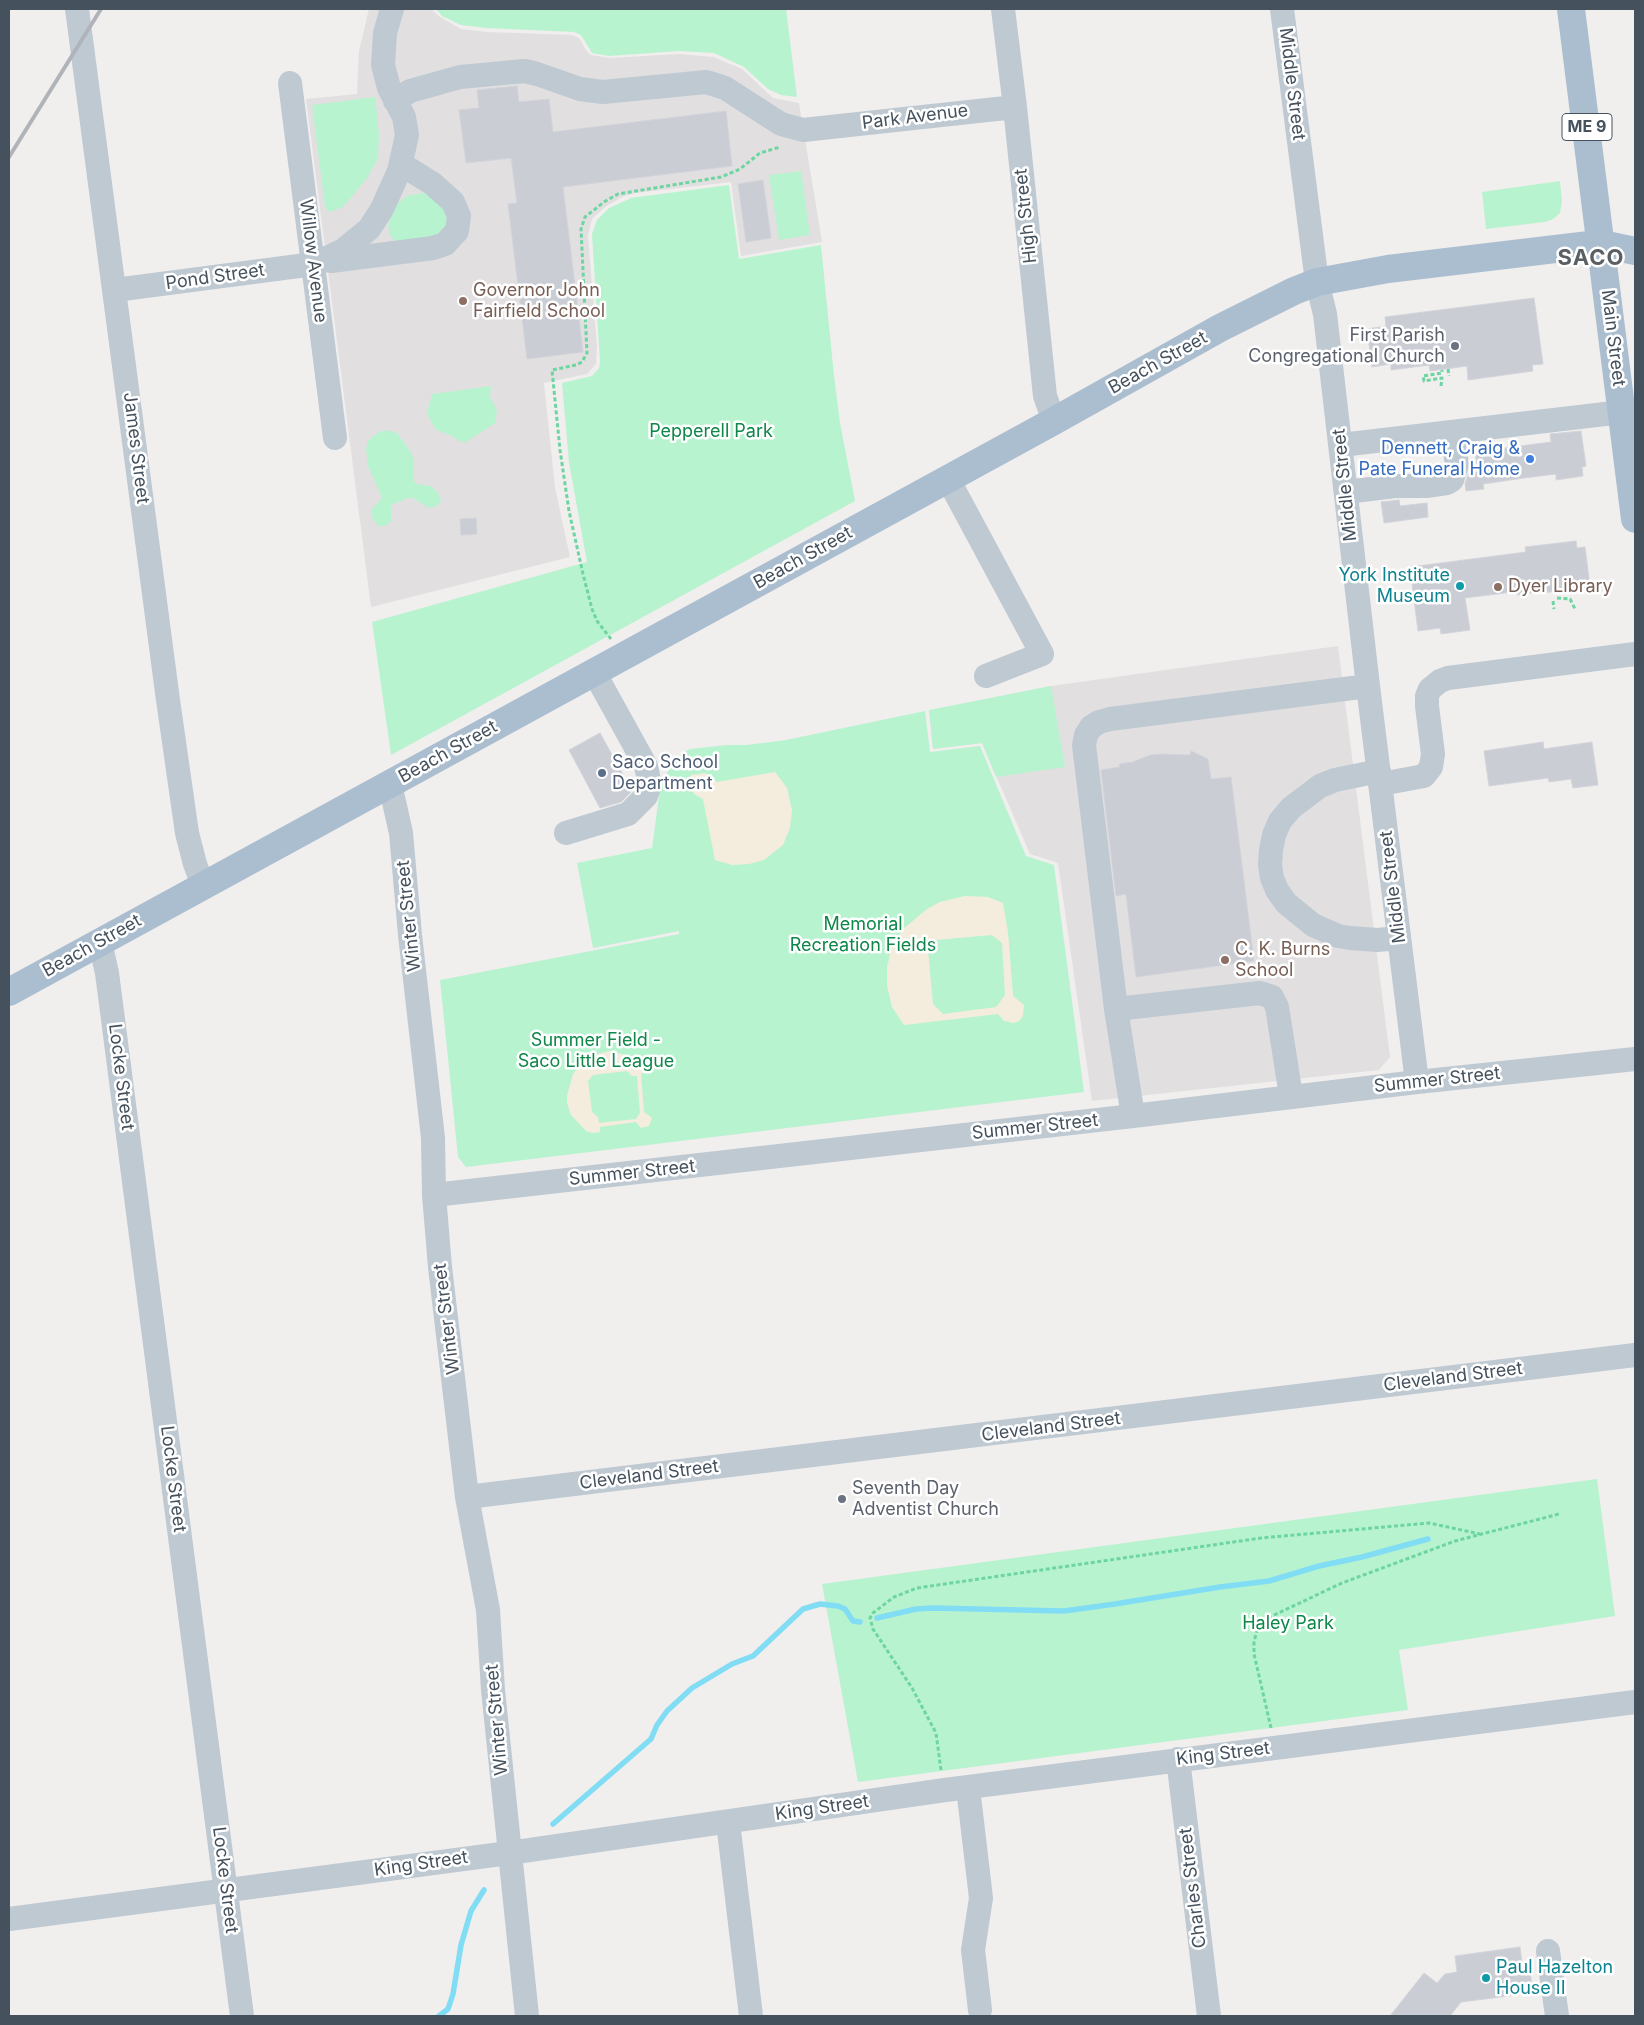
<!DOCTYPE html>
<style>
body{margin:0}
#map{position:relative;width:1644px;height:2025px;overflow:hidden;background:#f1eeee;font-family:Inter,sans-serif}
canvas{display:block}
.frame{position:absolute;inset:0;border:10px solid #45525e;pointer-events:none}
</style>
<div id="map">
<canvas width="1644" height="2025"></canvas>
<div class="frame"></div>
</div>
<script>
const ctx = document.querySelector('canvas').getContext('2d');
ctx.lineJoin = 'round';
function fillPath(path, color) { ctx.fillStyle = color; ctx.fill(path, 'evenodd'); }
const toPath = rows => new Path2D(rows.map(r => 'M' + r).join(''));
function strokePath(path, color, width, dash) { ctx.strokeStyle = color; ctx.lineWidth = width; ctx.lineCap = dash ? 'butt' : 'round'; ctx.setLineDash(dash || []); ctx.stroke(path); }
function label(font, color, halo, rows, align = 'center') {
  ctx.font = font + ' Inter,sans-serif'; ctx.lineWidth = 5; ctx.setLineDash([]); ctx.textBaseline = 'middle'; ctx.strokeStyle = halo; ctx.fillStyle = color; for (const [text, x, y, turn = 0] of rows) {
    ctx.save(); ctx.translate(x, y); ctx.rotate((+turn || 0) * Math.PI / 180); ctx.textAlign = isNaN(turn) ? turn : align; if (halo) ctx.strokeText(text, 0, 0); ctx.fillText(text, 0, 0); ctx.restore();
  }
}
fillPath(toPath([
 [369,9,431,9,440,17,461,29,487,32,572,35,579,38,586,50,591,55,609,58,679,54,714,57,742,69,773,98,799,103,822,242,741,256,731,182,635,193,622,197,605,207,592,219,588,236,597,347,596,364,587,374,544,383,555,488,570,557,371,607,306,99,357,94,359,51],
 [1338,646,1390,1057,1379,1070,1092,1101,1058,863,1030,854,982,743,933,749,929,711,1051,686]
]), '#e2dfe0');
fillPath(toPath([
 [436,9,786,9,797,97,781,95,768,89,744,67,714,53,679,51,609,56,592,53,581,35,574,32,486,28,461,25,442,16],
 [375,97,379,134,378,158,367,178,347,202,341,208,329,212,325,207,312,105],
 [801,171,810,235,779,240,769,175],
 [1560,181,1562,201,1560,213,1553,219,1545,222,1486,229,1482,192],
 [729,185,739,259,821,245,834,376,840,423,855,501,391,755,372,622,587,562,569,463,562,383,592,376,599,368,600,362,592,234,597,220,609,208,631,198],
 [423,193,436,197,449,219,442,236,398,244,390,235,388,224,396,205,407,196],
 [491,386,490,397,497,410,495,423,466,442,459,441,452,436,435,429,427,413,432,394],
 [382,431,392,431,398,434,412,454,414,464,413,481,417,484,431,486,438,493,441,500,437,506,429,508,411,497,391,505,391,521,387,525,380,527,373,520,371,513,372,509,382,498,368,466,366,449,368,441,376,434],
 [1051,686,1065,767,996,777,982,743,933,749,929,710],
 [925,711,930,752,980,746,1026,856,1054,865,1084,1092,466,1167,458,1157,440,980,679,934,679,931,593,948,577,863,652,848,661,781,681,754,690,749,727,745,747,745,786,740],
 [1597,1479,1615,1616,1399,1650,1408,1710,858,1782,822,1584]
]), '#b8f3cf');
fillPath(toPath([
 [775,772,787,788,792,810,790,828,783,845,764,860,749,864,732,865,715,860,703,799,694,794,689,785,688,781,691,775,705,773,717,782],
 [965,896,988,897,1003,903,1008,932,1013,996,1024,1005,1023,1016,1019,1021,1014,1023,1004,1021,998,1014,904,1025,892,1007,887,985,887,967,891,951,903,929,927,909,940,902],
 [992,935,1002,943,1005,995,996,1007,943,1014,933,1004,928,950,936,940],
 [609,1051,633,1057,645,1067,645,1073,641,1074,644,1112,652,1118,649,1126,641,1128,636,1122,600,1127,600,1132,592,1133,586,1131,571,1115,567,1103,567,1096,573,1074,583,1062,592,1056],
 [627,1071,632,1076,637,1076,640,1113,636,1119,599,1123,598,1117,592,1112,588,1081,593,1075]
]), '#f4eddd');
strokePath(toPath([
 [877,1618,916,1609,933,1608,1064,1611,1115,1604,1220,1587,1269,1581,1319,1566,1362,1557,1428,1539],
 [553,1824,651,1739,657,1725,667,1711,692,1688,732,1664,753,1656,803,1609,820,1604,838,1606,845,1609,853,1621,860,1622],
 [439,2016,448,2009,453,1994,461,1945,471,1911,484,1890]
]), '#81ddf4', 5.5);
const building = toPath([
 [517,86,519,102,549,99,553,132,726,111,732,166,563,187,583,352,527,359,508,204,517,203,511,158,466,163,459,110,479,108,477,90,517,86],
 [763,180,771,238,746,242,738,184,763,180],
 [1534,298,1543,364,1532,365,1533,371,1468,380,1467,366,1430,371,1429,365,1391,370,1391,364,1372,367,1367,329,1386,326,1385,317,1534,298],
 [1581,431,1586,466,1582,467,1583,476,1556,480,1556,474,1524,478,1483,484,1484,489,1466,491,1465,483,1469,473,1478,472,1475,452,1551,442,1550,434,1581,431],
 [1399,500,1400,506,1427,503,1428,517,1384,523,1381,502,1399,500],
 [476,518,477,534,461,535,460,519,476,518],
 [1576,541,1577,548,1585,547,1590,586,1543,593,1543,591,1518,595,1513,592,1465,598,1470,630,1441,634,1440,628,1418,631,1410,567,1526,552,1525,547,1576,541],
 [600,733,632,791,621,802,600,808,569,750,600,733],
 [1543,742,1544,749,1592,742,1598,785,1573,788,1571,779,1549,782,1548,778,1489,786,1484,751,1543,742],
 [1191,751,1208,759,1211,779,1231,777,1254,961,1136,977,1126,894,1116,896,1101,770,1120,767,1119,764,1133,762,1150,755,1162,754,1190,755,1191,751],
 [1520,1947,1523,1972,1530,1971,1533,1993,1461,2002,1450,2016,1390,2016,1424,1973,1437,1983,1445,1974,1457,1972,1455,1956,1520,1947]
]);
fillPath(building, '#cacdd4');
strokePath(building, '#d2d4db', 1);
strokePath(toPath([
 [1448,369,1449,376],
 [1441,386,1442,378,1424,381,1423,376,1442,373,1442,370],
 [1557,598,1570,599,1575,609],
 [1553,601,1554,609],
 [611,639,597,621,592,609,583,574,569,511,560,450,552,370,576,365,582,362,587,353,581,229,585,217,604,202,618,194,721,177,740,169,760,153,780,147],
 [1271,1728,1254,1654,1254,1642,1257,1630,1262,1622,1270,1617,1342,1583,1455,1541,1559,1514],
 [941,1770,936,1733,912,1688,873,1629,870,1618,873,1613,894,1597,917,1588,1261,1538,1429,1523,1480,1534]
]), '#6dd5a1', 3, [4, 2.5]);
strokePath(toPath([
 [77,9,168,700,187,833,195,864,203,885],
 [1003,9,1015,107,1045,396,1054,421],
 [1282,9,1317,282,1325,314,1368,686,1417,1082],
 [290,83,335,438],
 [395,101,410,91,460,77,525,71,537,74,580,89,603,92,706,82,725,88,781,124,803,130,1015,107],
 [331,261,433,248,445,244,457,231,459,216,453,202,433,184,401,164],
 [115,290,314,264,342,251,369,229,382,209,399,171,407,135,404,117,389,88,383,65,385,33,392,9],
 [1341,445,1622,412],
 [948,479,1042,654,986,676],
 [1346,492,1395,486,1426,486,1447,483,1452,480,1457,465,1452,432],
 [1379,771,1335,780,1320,786,1291,808,1280,821,1274,835,1271,850,1270,865,1272,878,1277,890,1286,903,1313,925,1338,936,1350,938,1377,940,1399,938],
 [390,784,401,833,410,935,433,1138,434,1195,440,1267,467,1497,488,1610,493,1690,527,2016],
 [1381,784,1424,776,1431,767,1433,754,1427,706,1427,696,1430,689,1440,681,1448,678,1635,654],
 [566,833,628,814,646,796,650,785,646,766,594,672],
 [100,942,107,973,242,2016],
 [1116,1009,1260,993,1272,997,1277,1007,1291,1096],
 [1133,1116,1116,1009,1084,745,1086,735,1091,727,1099,722,1110,719,1368,686],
 [434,1195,1133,1116,1417,1082,1635,1059],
 [467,1497,1635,1355],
 [1178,1759,1209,2016],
 [968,1788,981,1898,973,1950,980,2010],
 [728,1822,751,2016],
 [9,1919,509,1853,945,1790,1635,1702],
 [1548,1951,1557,2016]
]), '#bec9d2', 24);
strokePath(toPath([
 [1571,9,1635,519],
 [9,992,1054,421,1220,328,1294,291,1317,282,1388,269,1589,245,1602,244,1635,251]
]), '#abbed0', 28);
strokePath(toPath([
 [9,157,101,9]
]), '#b0b4ba', 4);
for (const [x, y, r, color] of [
 [463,301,5,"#8d6e63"],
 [1455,346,5,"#6b7280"],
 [1530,459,5,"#3f7fe0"],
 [1460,586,5,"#0f9aa8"],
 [1498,587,5,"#8d6e63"],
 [602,773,5,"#5c6f8a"],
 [1225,960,5,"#8d6e63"],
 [842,1499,5,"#6b7280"],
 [1486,1978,5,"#0f9aa8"]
]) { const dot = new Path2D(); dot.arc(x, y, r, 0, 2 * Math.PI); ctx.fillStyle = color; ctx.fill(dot); strokePath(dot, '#fff', 2); }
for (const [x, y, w] of [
 [1587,127,50]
]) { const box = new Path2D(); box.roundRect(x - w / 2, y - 13.5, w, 27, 4); ctx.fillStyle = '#fff'; ctx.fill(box); strokePath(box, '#45525e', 1); }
label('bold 16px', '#45525e', null, [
 ["ME 9",1587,127]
]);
label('18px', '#45525e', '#fff', [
 ["Middle Street",1292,84,83],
 ["Park Avenue",915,117,-7],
 ["High Street",1026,216,-96],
 ["Willow Avenue",313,261,83],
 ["Pond Street",215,277,-8],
 ["Main Street",1613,338,83],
 ["Beach Street",1158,363,-29],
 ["James Street",136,448,83],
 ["Middle Street",1345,485,-96],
 ["Beach Street",803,558,-29],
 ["Beach Street",448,752,-29],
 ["Middle Street",1393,887,-97],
 ["Winter Street",409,916,-96],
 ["Beach Street",92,946,-29],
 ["Locke Street",121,1077,83],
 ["Summer Street",1437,1080,-6],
 ["Summer Street",1035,1127,-6],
 ["Summer Street",632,1173,-6],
 ["Winter Street",447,1319,-97],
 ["Cleveland Street",1453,1377,-7],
 ["Cleveland Street",1051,1427,-7],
 ["Cleveland Street",649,1475,-7],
 ["Locke Street",173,1479,83],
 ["Winter Street",497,1720,-95],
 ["King Street",1223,1754,-7],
 ["King Street",822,1808,-8],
 ["King Street",421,1864,-8],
 ["Locke Street",225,1880,83],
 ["Charles Street",1193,1888,-97]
]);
label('18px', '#785e54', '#fff', [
 ["Governor John",473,291],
 ["Fairfield School",473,312],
 ["Dyer Library",1508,587],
 ["C. K. Burns",1235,950],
 ["School",1235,971]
], 'left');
label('18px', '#5b616d', '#fff', [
 ["First Parish",1445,336],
 ["Congregational Church",1445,357],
 ["Seventh Day",852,1489,"left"],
 ["Adventist Church",852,1510,"left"]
], 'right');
label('18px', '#0e8749', '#fff', [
 ["Pepperell Park",711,432],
 ["Memorial",863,925],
 ["Recreation Fields",863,946],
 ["Summer Field -",596,1041],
 ["Saco Little League",596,1062],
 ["Haley Park",1288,1624]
]);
label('18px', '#366cbe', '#fff', [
 ["Dennett, Craig &",1520,449],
 ["Pate Funeral Home",1520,470]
], 'right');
label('18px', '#0d838f', '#fff', [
 ["York Institute",1450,576],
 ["Museum",1450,597],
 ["Paul Hazelton",1496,1968,"left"],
 ["House II",1496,1989,"left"]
], 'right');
label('18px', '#4e5e75', '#fff', [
 ["Saco School",612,763],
 ["Department",612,784]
], 'left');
ctx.letterSpacing = '1px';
label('bold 22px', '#5a5f64', '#fff', [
 ["SACO",1591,258]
]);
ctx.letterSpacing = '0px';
</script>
